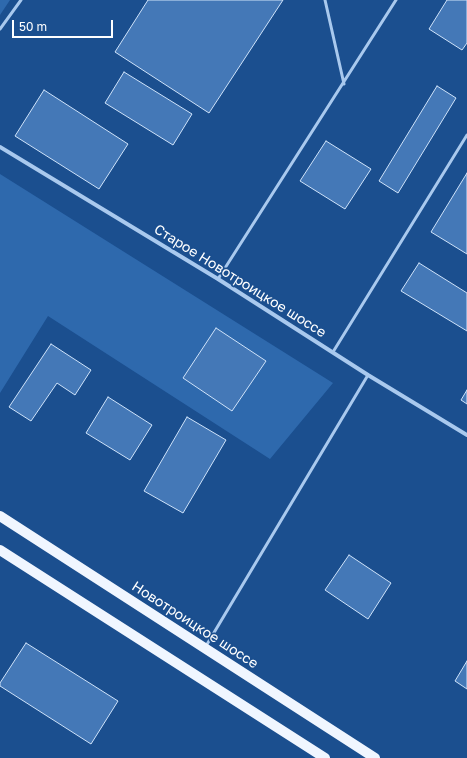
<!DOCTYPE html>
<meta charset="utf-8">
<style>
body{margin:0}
#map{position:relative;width:467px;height:758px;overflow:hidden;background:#1b4f8f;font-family:"Golos Text",sans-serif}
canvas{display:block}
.scale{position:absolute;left:12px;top:20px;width:101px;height:18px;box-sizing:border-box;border:2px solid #fff;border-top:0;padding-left:5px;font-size:12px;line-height:14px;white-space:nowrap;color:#fff;-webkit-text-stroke:3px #1b4f8f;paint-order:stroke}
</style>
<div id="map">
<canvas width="467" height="758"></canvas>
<div class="scale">50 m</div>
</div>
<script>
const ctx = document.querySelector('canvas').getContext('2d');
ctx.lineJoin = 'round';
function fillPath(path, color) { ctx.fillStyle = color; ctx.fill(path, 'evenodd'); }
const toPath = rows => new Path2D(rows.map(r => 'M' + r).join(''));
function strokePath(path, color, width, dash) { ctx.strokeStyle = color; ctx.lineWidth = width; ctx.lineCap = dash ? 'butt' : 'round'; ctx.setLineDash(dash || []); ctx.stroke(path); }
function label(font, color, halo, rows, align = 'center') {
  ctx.font = font + ' "Golos Text",sans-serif'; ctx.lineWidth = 3.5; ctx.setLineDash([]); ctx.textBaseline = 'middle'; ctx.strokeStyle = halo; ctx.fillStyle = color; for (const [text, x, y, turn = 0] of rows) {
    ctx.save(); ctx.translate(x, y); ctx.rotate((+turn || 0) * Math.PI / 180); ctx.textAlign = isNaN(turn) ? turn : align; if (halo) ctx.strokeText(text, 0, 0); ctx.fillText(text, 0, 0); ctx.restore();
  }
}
fillPath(toPath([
 [0,0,10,0,0,15],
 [0,174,333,383,270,459,48,316,0,393]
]), '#2e69ad');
const building = toPath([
 [148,0,283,0,209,113,115,52,148,0],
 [447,0,467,0,467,43,462,50,429,29,447,0],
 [124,72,192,114,173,145,105,103,124,72],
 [437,86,456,98,398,193,379,181,437,86],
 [44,90,128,144,99,189,15,136,44,90],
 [326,141,371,169,345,209,300,181,326,141],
 [467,173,467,254,431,232,467,173],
 [419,263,467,293,467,331,401,291,419,263],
 [216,328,266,361,232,411,183,378,216,328],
 [51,344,91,370,75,395,57,383,31,421,9,407,51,344],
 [467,390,467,404,461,400,467,390],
 [108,397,152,425,130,460,86,433,108,397],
 [187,417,226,440,183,513,144,491,187,417],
 [349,555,391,583,368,619,325,590,349,555],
 [26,643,118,701,91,744,0,686,0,683,26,643],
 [467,661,467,689,455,681,467,661]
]);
fillPath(building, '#4478b7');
strokePath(building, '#cfe3fa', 1);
strokePath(toPath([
 [325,0,344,84],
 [0,29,21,0],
 [218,279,396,0],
 [333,352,467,135],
 [206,646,368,375]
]), '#a9c9ee', 3);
strokePath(toPath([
 [0,147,218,279,368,375,467,435]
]), '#a9c9ee', 4);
strokePath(toPath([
 [0,516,375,758],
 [0,550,325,758]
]), '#f0f6ff', 10);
label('14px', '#fff', '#1b4f8f', [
 ["Старое Новотроицкое шоссе",240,281,32],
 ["Новотроицкое шоссе",195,625,33]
]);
</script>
